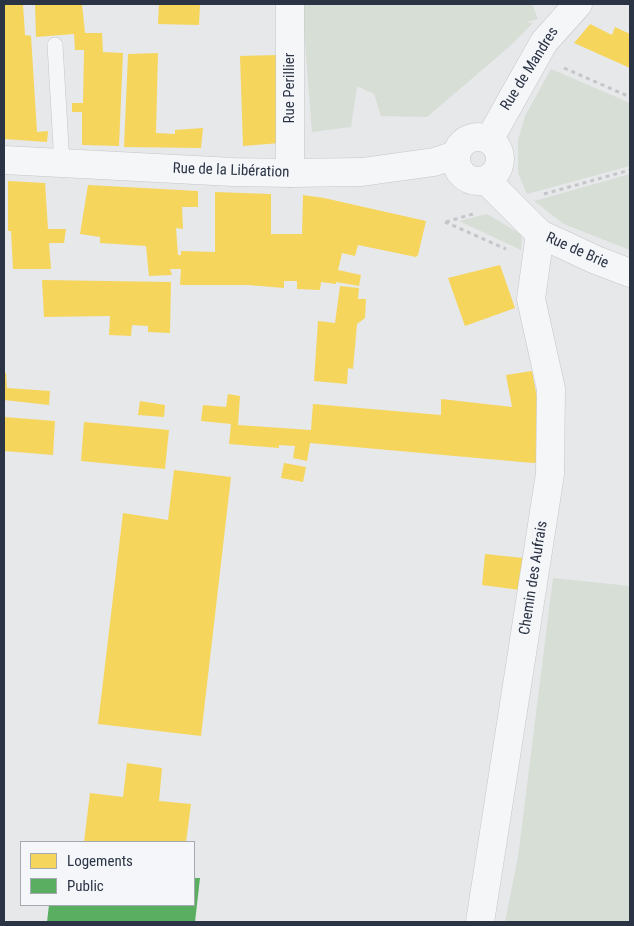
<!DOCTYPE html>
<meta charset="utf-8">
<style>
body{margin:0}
#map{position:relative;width:634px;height:926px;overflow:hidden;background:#e6e8ea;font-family:"Roboto Condensed",sans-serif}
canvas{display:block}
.frame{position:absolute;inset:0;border:5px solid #2b3445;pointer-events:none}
.legend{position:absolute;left:20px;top:841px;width:175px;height:65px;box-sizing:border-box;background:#f4f6f9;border:1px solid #a4a8b1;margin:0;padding:6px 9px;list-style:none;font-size:15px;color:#2b3445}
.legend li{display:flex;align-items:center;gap:10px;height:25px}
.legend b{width:25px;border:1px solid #a4a8b1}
</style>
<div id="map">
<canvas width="634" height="926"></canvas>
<div class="frame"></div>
<ul class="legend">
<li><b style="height:14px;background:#f6d55c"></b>Logements</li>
<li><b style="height:14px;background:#5aae61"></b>Public</li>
</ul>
</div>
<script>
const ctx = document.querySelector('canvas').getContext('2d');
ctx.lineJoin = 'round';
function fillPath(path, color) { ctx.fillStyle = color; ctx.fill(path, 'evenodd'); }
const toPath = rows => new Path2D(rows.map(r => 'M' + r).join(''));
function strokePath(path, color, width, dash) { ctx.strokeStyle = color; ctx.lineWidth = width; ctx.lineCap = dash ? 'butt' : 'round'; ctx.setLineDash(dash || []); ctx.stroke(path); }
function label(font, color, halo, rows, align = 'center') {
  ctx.font = font + ' "Roboto Condensed",sans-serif'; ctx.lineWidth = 5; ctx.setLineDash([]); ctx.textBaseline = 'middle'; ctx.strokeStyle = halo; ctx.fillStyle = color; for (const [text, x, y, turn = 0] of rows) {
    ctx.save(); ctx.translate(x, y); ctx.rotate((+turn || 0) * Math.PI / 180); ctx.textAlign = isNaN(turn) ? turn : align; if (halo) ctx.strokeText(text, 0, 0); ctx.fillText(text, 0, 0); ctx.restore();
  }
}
fillPath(toPath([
 [302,4,532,4,538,19,527,22,533,23,509,47,427,117,381,116,374,94,357,86,351,127,312,132],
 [551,69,630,103,630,166,527,194,518,173,518,140,525,116],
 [630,174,630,250,564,224,534,201],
 [487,214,522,235,521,250,459,221],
 [553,578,630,586,630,922,505,922,518,857]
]), '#d6ded6');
fillPath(toPath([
 [4,4,23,4,25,35,31,36,37,132,48,131,47,142,4,139],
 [35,4,82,4,85,33,102,33,103,52,123,53,119,146,82,145,82,112,72,112,72,103,83,103,84,50,75,50,74,34,36,37],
 [159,4,200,4,199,25,158,24],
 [590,24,612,35,615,27,630,34,630,68,574,43],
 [158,53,156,133,175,134,175,130,203,128,201,148,124,147,128,54],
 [278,55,280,143,243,146,240,56],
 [8,181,45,183,48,229,66,229,64,243,49,243,51,269,13,269,11,231,8,231],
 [88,185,198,191,198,207,182,207,183,229,176,228,178,255,181,255,181,251,215,252,215,192,271,194,271,234,302,234,303,195,324,198,426,221,418,255,416,257,358,245,355,256,342,253,338,270,361,275,359,286,336,282,336,284,321,282,320,290,297,289,297,281,284,281,284,288,248,285,180,285,181,269,170,269,172,275,149,276,146,246,100,243,100,237,80,234],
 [500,265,515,308,465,326,448,278],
 [42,280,171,282,170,333,148,332,148,326,132,325,131,336,109,335,110,316,44,317],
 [340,286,359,288,358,299,366,299,365,318,357,324,353,369,348,368,347,384,314,381,318,321,335,323],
 [532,371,540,414,538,462,533,463,310,443,307,461,293,458,295,446,279,445,279,448,229,444,231,424,201,421,203,405,226,407,228,394,240,396,238,425,311,430,313,404,441,415,441,399,512,407,506,375],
 [4,373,6,373,7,388,50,391,49,405,4,400],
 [140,401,165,405,164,417,138,415],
 [4,417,55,421,53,455,4,451],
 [84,422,169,430,165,469,81,461],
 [284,463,306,467,303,482,281,478],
 [174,470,231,477,201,736,98,724,123,513,168,520],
 [485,554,523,558,520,590,482,585],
 [127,763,162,768,159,801,191,804,186,842,84,842,90,793,123,797]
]), '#f6d55c');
fillPath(toPath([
 [194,878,200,878,195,922,47,922,49,905,194,905]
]), '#5aae61');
const service = toPath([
 [55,45,62,164]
]);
const minor = toPath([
 [290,4,290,173],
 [486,180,540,234,596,260,630,273],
 [480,922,550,474,551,389,531,299,540,234]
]);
const tertiary = toPath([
 '456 159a22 22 0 1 1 44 0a22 22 0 1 1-44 0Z',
 [489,140,544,42,578,4],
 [4,160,233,172,290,173,362,172,434,162,456,155]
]);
strokePath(service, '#c4c6c8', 16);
strokePath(minor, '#c4c6c8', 29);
strokePath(tertiary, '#c4c6c8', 29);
strokePath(toPath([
 [564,68,630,97],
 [544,194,630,170],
 [445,222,506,249],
 [446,222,476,213]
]), '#c5c6ca', 3, [4, 4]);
strokePath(service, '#f5f6f7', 15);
strokePath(minor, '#f5f6f7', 28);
strokePath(tertiary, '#f5f6f7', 28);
label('15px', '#2b3445', '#f4f6f9', [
 ["Rue de Mandres",530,69,-58],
 ["Rue Perillier",290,88,-90],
 ["Rue de la Libération",231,171,2],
 ["Rue de Brie",577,251,24],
 ["Chemin des Aufrais",534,578,-81]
]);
</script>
